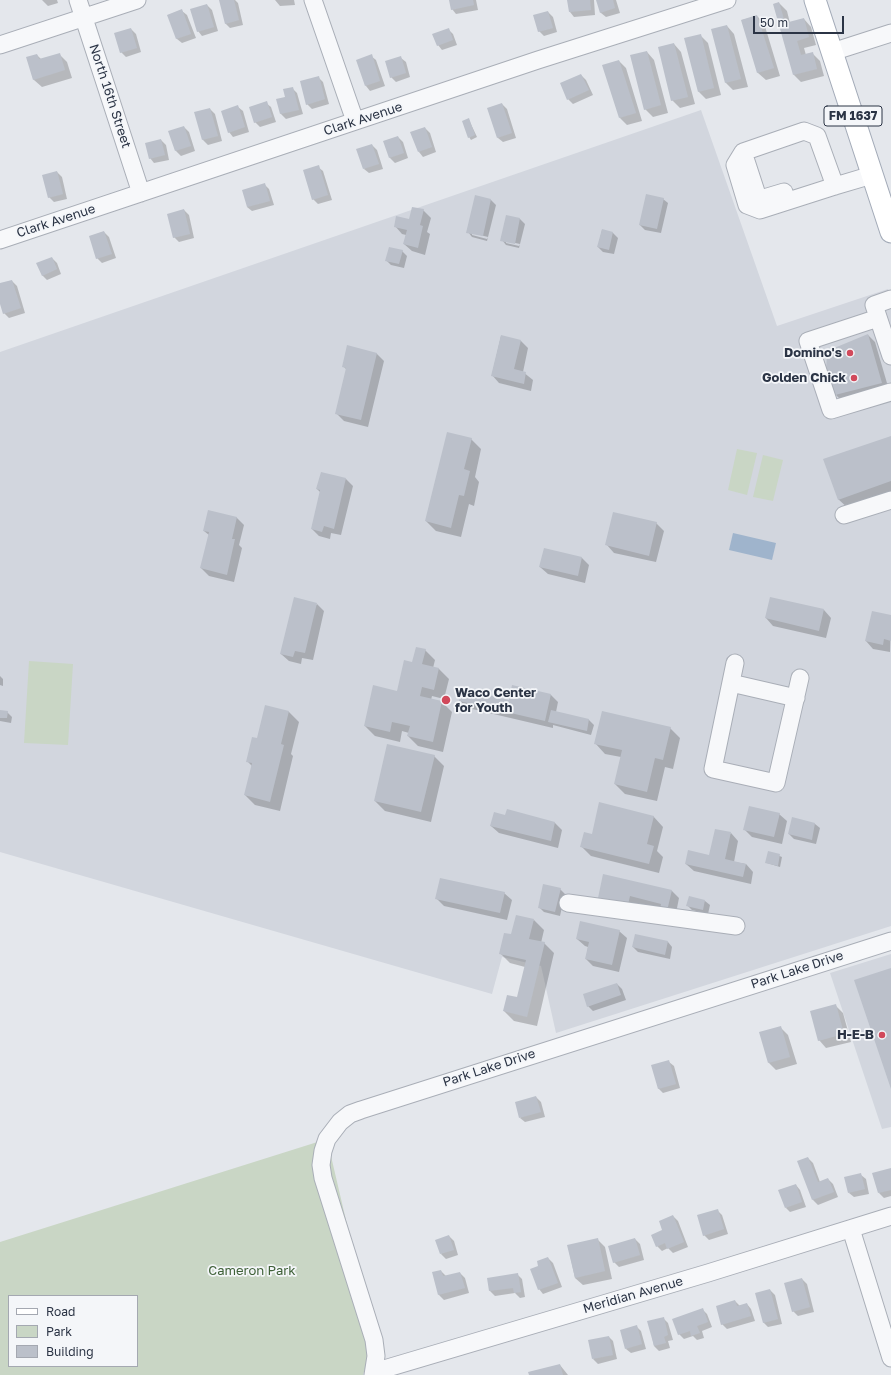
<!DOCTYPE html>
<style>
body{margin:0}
#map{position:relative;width:891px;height:1375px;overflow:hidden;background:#e4e7ec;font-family:"Golos Text",sans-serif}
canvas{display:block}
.legend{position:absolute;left:8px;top:1295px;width:130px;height:72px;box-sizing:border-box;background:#f4f6f9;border:1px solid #a4a8b1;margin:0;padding:5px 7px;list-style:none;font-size:12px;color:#2b3445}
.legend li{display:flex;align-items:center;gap:8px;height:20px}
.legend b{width:20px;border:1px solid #a4a8b1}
.scale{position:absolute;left:753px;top:16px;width:91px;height:18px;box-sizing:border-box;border:2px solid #2b3445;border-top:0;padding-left:5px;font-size:12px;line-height:14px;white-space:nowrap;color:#2b3445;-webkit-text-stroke:3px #f4f6f9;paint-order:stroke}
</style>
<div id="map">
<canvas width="891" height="1375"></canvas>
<ul class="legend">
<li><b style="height:5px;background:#fff"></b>Road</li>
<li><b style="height:11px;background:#c9d6c5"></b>Park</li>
<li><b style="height:11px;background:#bbc0ca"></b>Building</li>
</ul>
<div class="scale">50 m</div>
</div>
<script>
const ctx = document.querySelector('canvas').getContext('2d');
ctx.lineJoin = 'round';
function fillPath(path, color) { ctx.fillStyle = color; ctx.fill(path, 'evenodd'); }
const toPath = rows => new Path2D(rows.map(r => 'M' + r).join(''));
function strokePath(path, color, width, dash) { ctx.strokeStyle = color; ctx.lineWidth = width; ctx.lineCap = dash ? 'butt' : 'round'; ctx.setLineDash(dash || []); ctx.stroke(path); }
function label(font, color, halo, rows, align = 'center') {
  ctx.font = font + ' "Golos Text",sans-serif'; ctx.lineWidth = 3.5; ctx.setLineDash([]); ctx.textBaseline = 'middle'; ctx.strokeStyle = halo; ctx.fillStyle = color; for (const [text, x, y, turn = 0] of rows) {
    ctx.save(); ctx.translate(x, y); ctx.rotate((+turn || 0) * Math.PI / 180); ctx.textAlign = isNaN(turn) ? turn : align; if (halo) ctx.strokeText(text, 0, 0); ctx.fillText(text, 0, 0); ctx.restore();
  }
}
fillPath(toPath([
 [701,110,777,326,888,289,891,299,891,926,556,1033,541,966,502,957,492,994,0,852,0,352],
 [891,954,891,1127,882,1129,830,973]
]), '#d2d6de');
fillPath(toPath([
 [737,449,757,453,747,495,728,490],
 [763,455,783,460,773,501,753,497],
 [29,661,73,664,68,745,24,743],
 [327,1139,374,1340,363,1375,0,1375,0,1242],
 [9,1296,137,1296,137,1366,9,1366]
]), '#c9d6c5');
fillPath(toPath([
 [733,533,776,543,772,560,729,550]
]), '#9fb4cc');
fillPath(toPath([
 [42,0,57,0,58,3,48,6],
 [225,0,235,0,238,3,243,25,230,28,225,23],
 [275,0,294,0,295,5,280,6],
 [450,0,476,0,478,10,456,14,452,9],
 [568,0,594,0,595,15,574,17,570,12],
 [597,0,616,0,620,13,606,17,601,13],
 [779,3,787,11,790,23,804,19,811,27,816,45,804,48,806,55,812,53,820,61,824,76,801,82,794,75,774,4],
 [207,5,212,10,218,31,202,36,198,31],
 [182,11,187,15,196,38,182,43,177,39,169,16],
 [548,12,553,17,557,32,544,36,539,31],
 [757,16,764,23,780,76,766,80,758,73,742,20],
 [727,26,734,34,748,87,733,90,726,83,712,30],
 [131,29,136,34,141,52,126,57,121,52],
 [448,29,453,34,457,45,442,50,438,45],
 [700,35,708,43,721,95,706,99,699,92],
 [674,44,681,52,695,104,680,108,672,100],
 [647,52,654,60,668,113,653,117,645,109],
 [59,54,67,62,72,78,42,87,34,80,27,58,37,55,42,60],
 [371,56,376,60,385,86,370,91,366,86],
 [401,58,406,62,410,77,396,82,391,77],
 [619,61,626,68,642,121,627,125,620,118],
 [581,75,586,80,593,95,573,104,568,99],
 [318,77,323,82,329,104,312,109,307,104],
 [292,88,297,93,303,114,286,119,281,114,277,100,287,97],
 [266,103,271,107,276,122,260,127,255,122],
 [502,104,507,109,516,138,503,142,498,138],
 [238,107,243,111,249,132,233,137,229,132],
 [210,109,215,114,222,141,208,145,203,140,195,113],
 [469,120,477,137,471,140,469,137],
 [184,127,189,132,195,151,181,156,176,151,169,132],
 [425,128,430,133,436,152,423,157,419,152],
 [398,137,403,142,408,158,395,163,390,158,384,142],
 [161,140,166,145,169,160,154,163,150,158],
 [372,145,377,150,383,169,369,173,364,169],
 [318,167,323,171,332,200,318,204,313,199],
 [57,172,62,177,67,199,54,202,49,197],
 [264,184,269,189,274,205,252,211,247,207],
 [476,196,491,200,496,205,487,241,472,237,468,232],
 [472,233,488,237,487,239,472,235],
 [663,199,668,203,661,233,645,230,640,225],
 [184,210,189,215,194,238,179,242,174,237],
 [423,210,431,218,427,232,430,234,425,255,412,251,404,244,406,235,402,234,395,226,410,220],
 [507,216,520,219,525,224,519,248,506,245,502,240],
 [506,241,520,244,519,246,506,243],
 [602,230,613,233,618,238,614,254,603,252,598,247],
 [104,232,109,237,116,258,102,263,97,258],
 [402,251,407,256,404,268,391,265,386,260],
 [52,258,57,263,61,274,47,280,42,275],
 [12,281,17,286,25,313,9,318,4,313,0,301,0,284],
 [868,335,875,342,889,390,843,402,836,395],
 [501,336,521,341,528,348,523,372,533,380,531,391,499,383,492,375],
 [376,353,384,361,368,427,344,421,336,413,347,370,343,366],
 [891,437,891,494,849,509,838,499],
 [471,439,481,449,475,477,479,482,474,506,469,504,461,537,436,531,426,521],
 [346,479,353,486,341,535,331,533,330,539,319,536,312,529,321,493,317,489],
 [236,517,244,525,239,545,242,548,234,582,209,576,201,568,209,535,204,531],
 [656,523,664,531,656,562,614,553,607,545],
 [545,549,582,558,589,565,585,583,548,574,540,567],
 [317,604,324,611,313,660,302,658,301,664,289,661,281,654],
 [824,610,831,618,826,638,773,626,766,618],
 [891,616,890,652,873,649,866,641],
 [425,650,435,660,433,668,439,669,449,679,444,699,432,696,431,700,442,702,452,712,443,752,418,746,408,736,409,733,402,731,400,742,375,736,365,726,397,692,413,663],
 [0,676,3,679,3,686,0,685],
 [513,686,551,695,558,702,556,712,589,720,594,725,591,735,553,725,553,728,468,708,460,701,509,701],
 [266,707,289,712,299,722,291,754,293,756,280,811,255,805,245,795,252,766,248,762,258,740],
 [0,711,7,712,12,717,11,723,0,721],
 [670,728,680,738,673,769,665,767,657,801,625,794,615,784,621,757,605,754,595,743],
 [434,756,444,766,431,822,385,811,375,801],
 [507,811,555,823,562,830,558,848,499,833,491,826,506,816],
 [779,814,787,821,782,844,752,837,745,830],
 [653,816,663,827,657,851,663,857,659,873,591,856,581,846,592,835],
 [793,818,815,824,820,828,816,844,794,839,789,834],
 [731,833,738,841,734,862,746,864,753,872,751,884,694,871,686,864,710,856],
 [769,852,782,857,780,867,767,863],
 [560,889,565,894,560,916,544,912,539,907],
 [672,891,679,898,675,918,661,909,637,903,635,911,606,905,599,897],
 [504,893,512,900,507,920,444,906,436,898],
 [705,901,710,905,708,914,692,910,687,905],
 [534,920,544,930,541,943,544,943,554,953,537,1026,514,1021,504,1011,518,998,525,967,510,963,500,953,512,936],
 [619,931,627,938,619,972,593,966,586,959,588,947,585,946,577,939],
 [668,942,672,947,670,959,638,952,633,947],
 [617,984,622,989,626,1000,593,1011,588,1006],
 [836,1006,843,1013,851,1042,826,1048,819,1040],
 [780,1027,788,1035,797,1064,776,1070,769,1063,760,1033],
 [669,1062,674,1066,680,1088,663,1093,658,1088],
 [536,1097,541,1102,545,1117,525,1122,520,1118],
 [808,1158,813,1163,820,1182,828,1179,833,1184,838,1197,818,1205,813,1200,798,1162],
 [891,1169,891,1196,884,1198,879,1193],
 [861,1175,866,1179,869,1194,854,1197,849,1193],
 [796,1185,800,1190,806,1207,790,1212,786,1208],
 [717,1210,722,1215,728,1234,709,1240,704,1235],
 [673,1216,678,1221,688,1247,673,1253,668,1248,662,1251,657,1246],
 [449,1236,454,1241,458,1255,446,1259,441,1254],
 [597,1239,605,1247,612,1279,583,1285,575,1278,568,1246],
 [635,1239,640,1244,644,1260,619,1267,614,1262],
 [548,1258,553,1263,562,1287,543,1294,539,1289,540,1266],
 [441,1271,446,1276,460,1273,465,1278,469,1293,444,1300,439,1295],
 [517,1274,522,1279,525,1297,520,1298,515,1293,495,1296,490,1291,488,1279],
 [802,1279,807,1284,814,1312,798,1316,793,1311],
 [770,1290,775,1295,782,1324,768,1327,763,1322],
 [735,1301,740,1306,747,1304,751,1309,755,1321,727,1329,722,1324],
 [702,1309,707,1314,712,1327,702,1331,704,1338,697,1340,693,1336,684,1339,679,1334],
 [664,1319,668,1323,673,1340,668,1341,670,1348,659,1351,654,1346,649,1322],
 [636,1326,641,1331,646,1349,631,1353,626,1349],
 [609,1337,613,1341,617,1359,598,1364,593,1359],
 [560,1365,568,1375,530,1375]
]), '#0003');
fillPath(toPath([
 [219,0,234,0,239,20,225,24],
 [449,0,473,0,474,5,451,10],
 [567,0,590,0,591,10,569,12],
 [596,0,613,0,615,8,600,13],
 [779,2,785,23,804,18,809,37,797,41,801,55,813,52,817,69,793,75,773,4],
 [207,4,214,27,197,32,190,9],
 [182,9,191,34,176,39,167,15],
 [548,11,553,28,538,32,533,15],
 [757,15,774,68,757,73,741,20],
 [727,25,741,79,725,83,711,29],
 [131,28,137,48,120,53,114,33],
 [449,28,453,40,437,46,432,34],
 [701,34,714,88,698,92,684,38],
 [674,43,688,97,671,101,658,47],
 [647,51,661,105,644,110,630,55],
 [60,53,65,70,33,80,26,57,37,54,39,59],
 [372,54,380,81,365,86,356,60],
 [401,56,406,73,390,78,385,61],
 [619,60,636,113,619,118,602,65],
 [581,74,589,90,567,100,560,83],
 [319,76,325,99,306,105,300,81],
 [293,87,299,110,280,114,276,99,285,97,283,89],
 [267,101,272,117,254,123,249,107],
 [502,103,512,133,497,138,487,108],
 [238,105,245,127,228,133,221,111],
 [210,108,218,136,202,140,194,112],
 [469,118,475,135,468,138,462,121],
 [184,126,191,146,175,151,168,131],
 [425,127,432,147,418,152,410,132],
 [398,136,404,153,389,158,383,141],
 [161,139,165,155,149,159,145,143],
 [372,144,379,164,363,169,356,149],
 [319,165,328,195,312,200,303,170],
 [57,171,63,194,48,198,42,175],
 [265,183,270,201,247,207,242,190],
 [646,194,664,198,657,229,639,225],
 [475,195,491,199,483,236,466,233],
 [412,207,424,209,420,225,423,226,418,248,403,244,407,230,394,227,396,216,409,219],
 [184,209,190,234,173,238,167,214],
 [506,215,520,218,515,244,500,241],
 [602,229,613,232,609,250,597,247],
 [104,231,112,254,96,259,89,236],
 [389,247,403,250,399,264,385,261],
 [52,257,57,269,42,276,36,263],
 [12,280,21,308,3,314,0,304,0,283],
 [868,334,882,383,835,395,826,373,827,351],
 [501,335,521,340,514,369,526,372,524,384,491,376],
 [347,345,377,353,361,420,335,414,346,368,342,367],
 [447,432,472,438,464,469,470,471,464,496,459,495,451,528,425,521],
 [891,436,891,481,838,500,823,459],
 [321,472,346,478,334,529,324,526,322,532,311,529,320,490,316,489],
 [208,510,237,517,232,539,235,539,227,575,200,568,209,532,203,531],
 [613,512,657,522,649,556,605,545],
 [544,548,582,557,578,576,539,567],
 [294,597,317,603,305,653,295,651,293,657,280,654],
 [770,597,824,609,819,631,765,618],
 [872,611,891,615,891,641,884,639,883,645,865,641],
 [416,647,426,649,422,664,439,668,434,690,422,687,420,696,442,701,433,742,407,736,410,726,392,722,390,732,364,726,373,685,397,691,404,660,412,662],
 [512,685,551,694,545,721,459,701,462,689,509,700],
 [265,705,289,711,281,744,284,745,270,802,244,795,252,763,246,762,252,737,257,738],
 [0,710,8,711,7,718,0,718],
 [551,710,589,719,587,731,548,722],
 [602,711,671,727,663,760,655,758,647,792,614,784,622,750,594,744],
 [387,744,435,755,421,812,374,801],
 [599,802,654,816,647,844,654,846,649,864,580,847,584,832,592,834],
 [749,806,780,813,774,837,743,830],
 [507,809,555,822,551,841,490,826,494,812,505,815],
 [792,817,815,823,812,840,788,834],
 [715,829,731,832,725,859,746,864,743,877,685,864,688,850,709,855],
 [768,851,780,854,778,866,765,863],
 [603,874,672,890,667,911,660,909,661,904,630,896,628,905,598,898],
 [440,878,505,892,500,913,435,899],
 [543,884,561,888,555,912,538,908],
 [689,896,705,900,703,910,686,906],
 [516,915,534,919,529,939,545,942,527,1017,503,1011,507,995,517,997,526,960,499,954,504,933,511,934],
 [580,921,620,930,612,965,585,959,589,942,576,939],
 [635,934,668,941,665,955,632,947],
 [891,968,891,1089,854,980],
 [617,983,621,995,587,1007,583,994],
 [836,1004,844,1034,818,1041,810,1011],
 [781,1026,790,1057,768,1063,759,1032],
 [669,1060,676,1084,658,1089,651,1065],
 [536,1096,541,1112,519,1118,515,1102],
 [808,1157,818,1182,828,1178,834,1192,812,1200,797,1161],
 [891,1168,891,1190,878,1193,872,1173],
 [861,1173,865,1189,848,1193,844,1177],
 [796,1184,802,1202,785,1208,778,1190],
 [718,1209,724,1229,703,1236,697,1215],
 [673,1215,684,1242,667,1249,665,1243,656,1247,651,1235,662,1230,659,1221],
 [449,1235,454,1250,440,1254,435,1240],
 [598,1238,605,1271,575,1278,567,1245],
 [635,1238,640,1255,613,1263,608,1246],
 [548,1257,558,1283,538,1290,530,1269,538,1266,537,1261],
 [441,1270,443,1276,460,1272,465,1288,438,1295,432,1272],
 [518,1273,521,1292,514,1293,513,1288,489,1291,487,1278],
 [802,1278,810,1307,792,1312,784,1283],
 [770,1289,778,1319,763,1323,755,1293],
 [735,1300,737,1306,747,1303,751,1316,721,1325,716,1306],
 [703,1308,708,1322,697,1326,700,1333,691,1336,690,1331,678,1335,672,1319],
 [664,1317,668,1335,664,1337,666,1343,654,1346,647,1321],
 [637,1325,642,1344,625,1349,620,1330],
 [609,1336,613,1355,592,1359,588,1340],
 [560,1364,563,1375,529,1375,528,1372]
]), '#bbc0ca');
const minor = toPath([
 [78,0,141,193],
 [313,0,355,121],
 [0,45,137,0],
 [832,52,891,33],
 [743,152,757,195,764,198,784,192],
 [835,186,817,136,804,131,743,152,735,165,747,205,760,210,835,186,872,175],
 [0,240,538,60,727,0],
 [891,299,874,305,891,356],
 [878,318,808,341,831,410,891,392],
 [844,515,891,500],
 [735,663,713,769,776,783,800,678],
 [731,683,796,698],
 [568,903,736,926],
 [851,1229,891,1358],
 [374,1372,708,1273,891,1216],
 [373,1375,376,1356,374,1340,323,1178,321,1165,323,1151,327,1139,340,1122,350,1114,361,1110,891,941]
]);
const major = toPath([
 [815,0,891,232]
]);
strokePath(minor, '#a9aeb7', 19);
strokePath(major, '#a3abb8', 23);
strokePath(minor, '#f7f8fa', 17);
strokePath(major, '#fff', 21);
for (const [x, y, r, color] of [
 [850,353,4,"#d1495b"],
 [854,378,4,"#d1495b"],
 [446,700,5,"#d1495b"],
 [882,1035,4,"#d1495b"]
]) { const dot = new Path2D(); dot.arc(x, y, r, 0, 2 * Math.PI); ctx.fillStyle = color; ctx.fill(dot); strokePath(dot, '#f4f6f9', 1.5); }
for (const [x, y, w] of [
 [853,116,58]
]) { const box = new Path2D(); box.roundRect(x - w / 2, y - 10, w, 20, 3); ctx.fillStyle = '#f4f6f9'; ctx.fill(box); strokePath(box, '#2b3445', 1); }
label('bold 12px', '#2b3445', null, [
 ["FM 1637",853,116]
]);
label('13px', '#2b3445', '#f4f6f9', [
 ["North 16th Street",110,96,72],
 ["Clark Avenue",363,119,-18],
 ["Clark Avenue",56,221,-18],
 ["Park Lake Drive",797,970,-18],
 ["Park Lake Drive",489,1068,-18],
 ["Meridian Avenue",633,1295,-16]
]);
label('bold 13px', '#2b3445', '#f4f6f9', [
 ["Domino's",842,353],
 ["Golden Chick",846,378],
 ["Waco Center",455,693,"left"],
 ["for Youth",455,708,"left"],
 ["H-E-B",874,1035]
], 'right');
label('13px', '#3f6138', '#f4f6f9', [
 ["Cameron Park",252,1271]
]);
</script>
